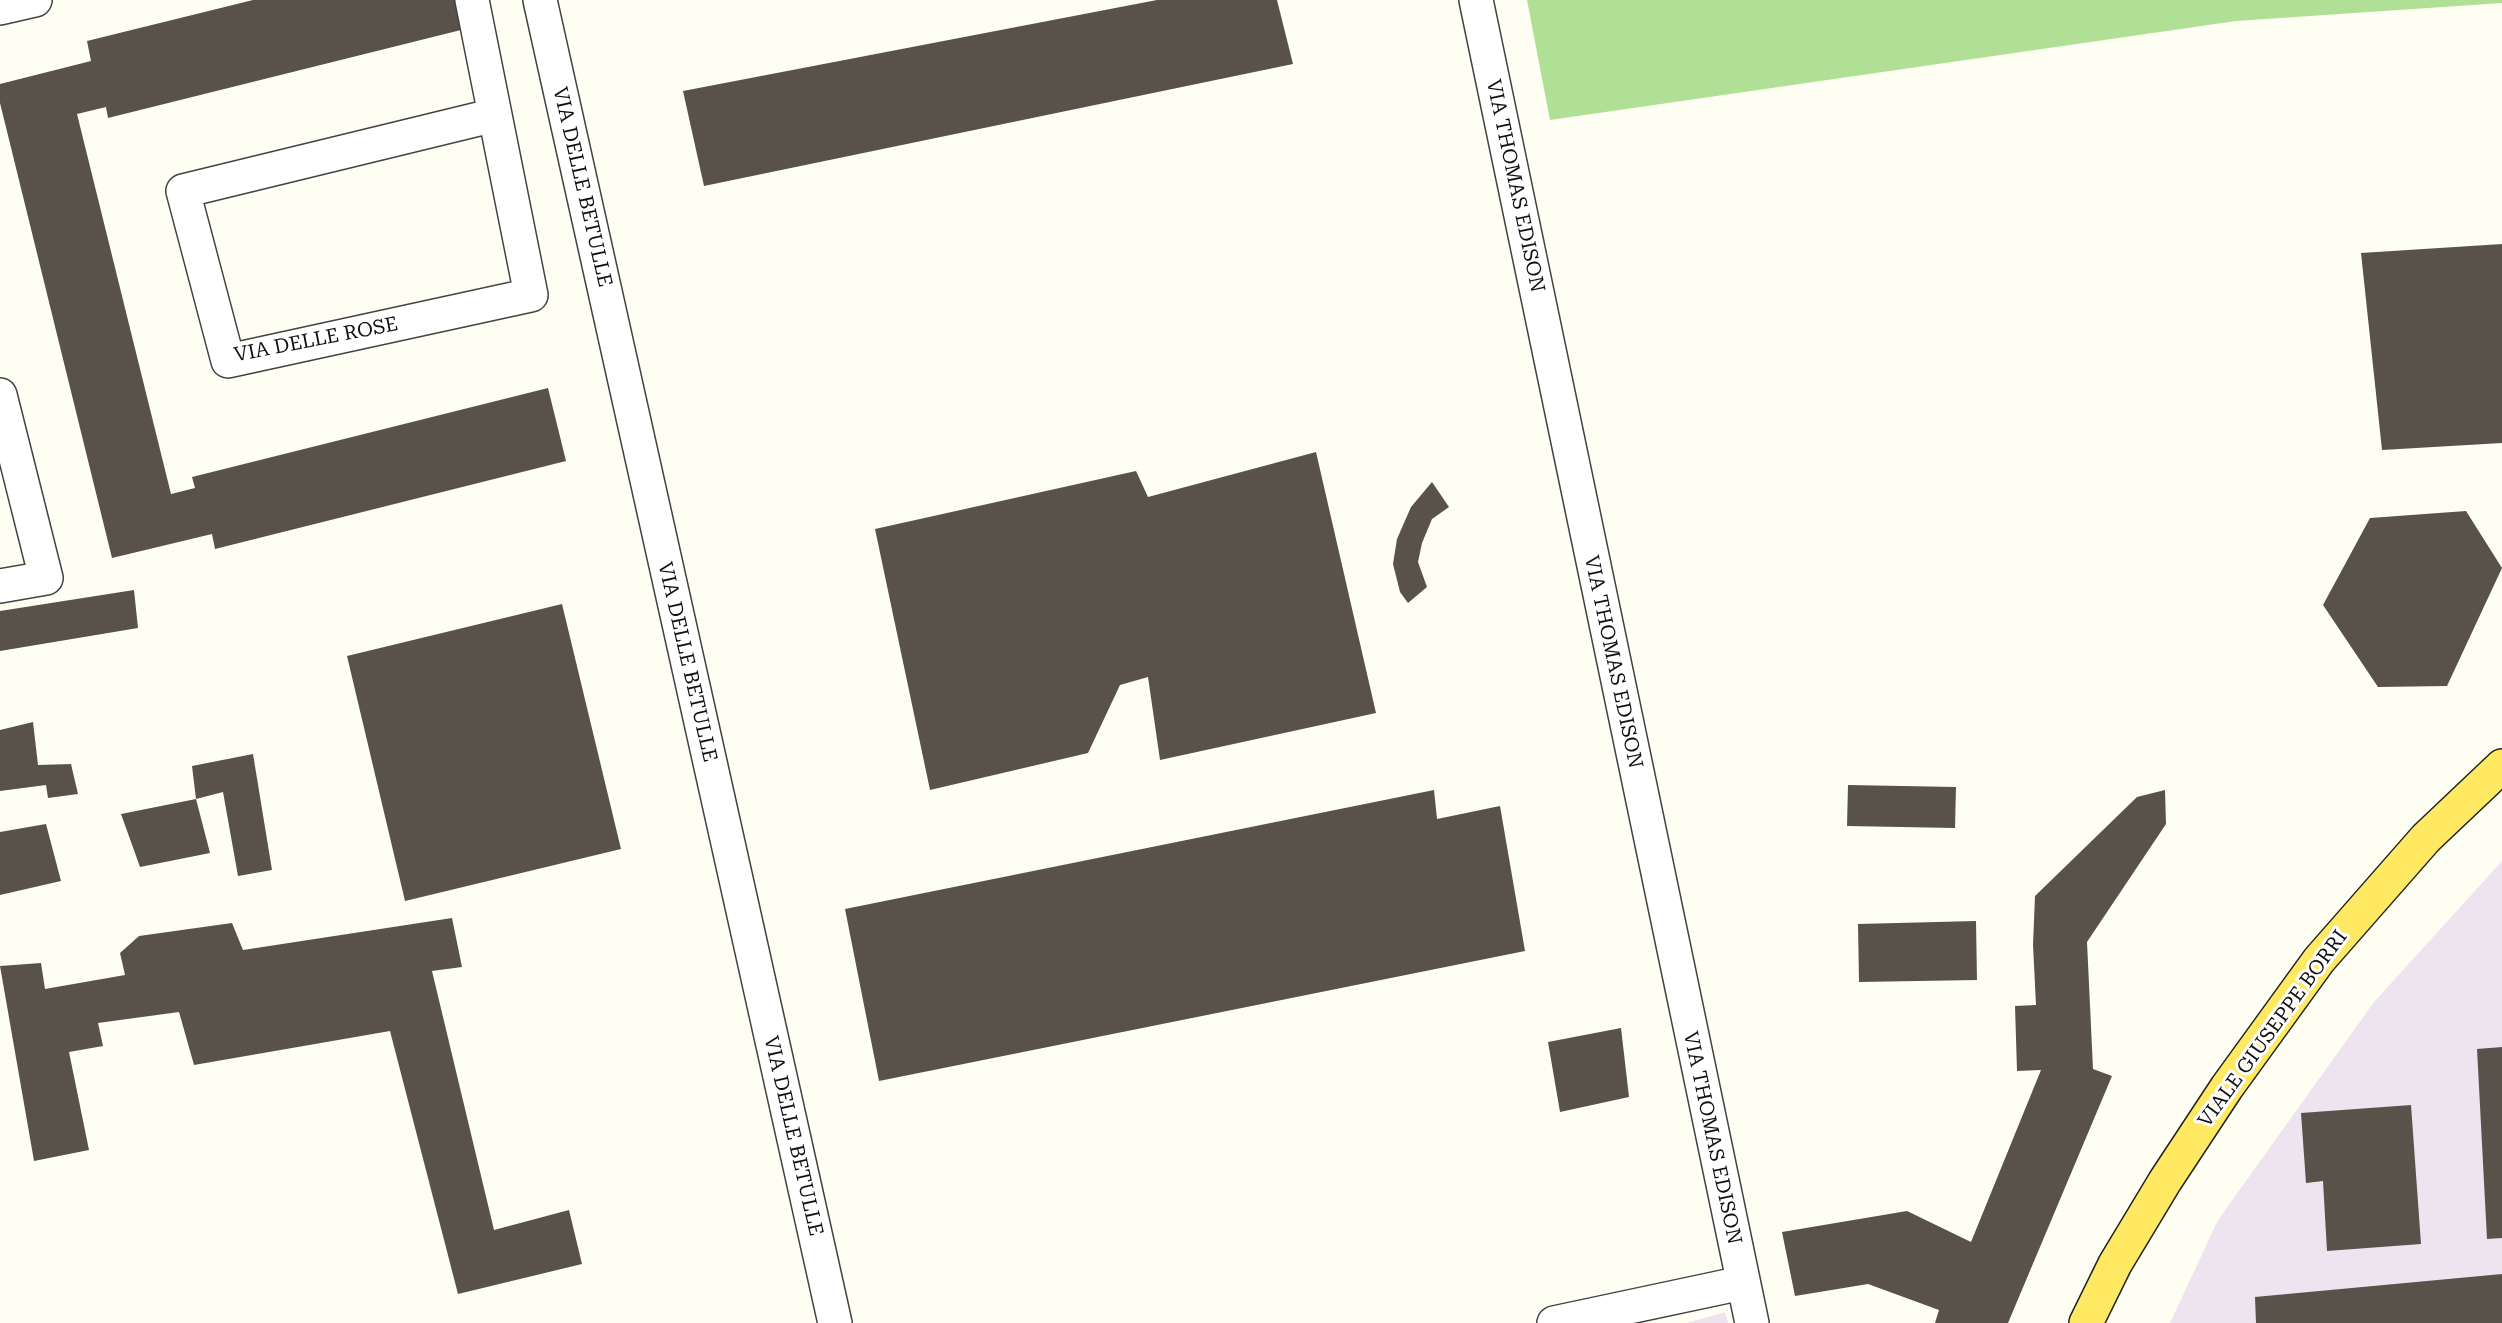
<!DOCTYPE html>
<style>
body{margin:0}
canvas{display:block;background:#fffef2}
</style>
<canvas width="2502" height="1323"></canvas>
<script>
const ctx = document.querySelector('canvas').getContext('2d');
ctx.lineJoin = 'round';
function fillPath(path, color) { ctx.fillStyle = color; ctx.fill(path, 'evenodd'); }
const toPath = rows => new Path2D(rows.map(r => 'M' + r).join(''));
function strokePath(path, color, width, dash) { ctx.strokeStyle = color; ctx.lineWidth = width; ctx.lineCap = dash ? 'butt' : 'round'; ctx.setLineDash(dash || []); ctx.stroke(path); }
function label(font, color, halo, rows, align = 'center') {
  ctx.font = font + ' "Roboto Serif",serif'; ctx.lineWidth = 6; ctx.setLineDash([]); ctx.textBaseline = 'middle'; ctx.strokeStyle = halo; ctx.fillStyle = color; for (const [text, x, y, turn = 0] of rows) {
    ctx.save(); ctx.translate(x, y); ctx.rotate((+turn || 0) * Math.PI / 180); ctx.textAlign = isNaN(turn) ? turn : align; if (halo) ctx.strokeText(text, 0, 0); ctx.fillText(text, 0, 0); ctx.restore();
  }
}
fillPath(toPath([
 [2502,861,2502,1323,2170,1323,2218,1220,2374,1002],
 [1725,1312,1728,1323,1687,1323]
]), '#eee4ef');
fillPath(toPath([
 [1527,0,2502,0,2502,3,2236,21,1550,120]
]), '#b0df96');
fillPath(toPath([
 [253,0,458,0,465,29,108,118,106,107,77,114,171,494,195,488,192,477,548,388,566,461,215,549,212,534,112,558,0,103,0,84,91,61,87,41],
 [1157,0,1277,0,1293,64,704,186,683,91],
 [2502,244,2502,443,2382,450,2361,253],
 [1316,452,1376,713,1160,760,1148,677,1120,685,1088,753,930,790,875,529,1136,471,1148,497],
 [1432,482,1449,507,1432,519,1422,543,1418,562,1427,587,1408,603,1400,592,1393,564,1397,539,1411,507],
 [2466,511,2502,568,2447,686,2378,687,2323,605,2370,518],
 [134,590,138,628,0,651,0,611],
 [562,604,621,849,405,901,347,656],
 [33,722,38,765,71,764,78,794,48,798,46,785,0,791,0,730],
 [253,754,272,870,238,876,223,792,196,799,192,766],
 [1848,785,1956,787,1955,828,1847,826],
 [1434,790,1437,819,1500,806,1525,951,879,1081,845,909],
 [2165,790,2166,824,2087,942,2093,1069,2112,1076,2008,1323,1935,1323,1939,1310,1868,1284,1795,1296,1782,1232,1907,1211,1971,1242,2041,1070,2017,1071,2015,1006,2036,1005,2033,945,2035,896,2137,797],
 [196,799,210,853,140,867,121,814],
 [46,824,61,881,0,895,0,832],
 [452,918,462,967,432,971,494,1230,569,1210,582,1264,458,1294,390,1031,194,1065,179,1012,98,1023,103,1046,69,1052,89,1150,34,1161,0,966,41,963,45,989,125,975,120,953,139,936,232,923,243,950],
 [1976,921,1977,980,1859,982,1858,924],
 [1621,1028,1629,1097,1560,1112,1548,1042],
 [2502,1047,2502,1238,2487,1239,2477,1049],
 [2411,1105,2421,1244,2327,1251,2323,1181,2306,1183,2301,1113],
 [2502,1274,2502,1323,2256,1323,2255,1297]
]), '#59524b');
const minor = toPath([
 [472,0,531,295,228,361,183,191,495,115],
 [540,0,835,1323],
 [1476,0,1752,1323],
 [0,8,35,0],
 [0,395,46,578,0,586],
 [1554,1323,1742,1283]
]);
const major = toPath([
 [2086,1323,2115,1264,2165,1181,2227,1087,2319,960,2426,838,2502,766]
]);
strokePath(minor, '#434343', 36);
strokePath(major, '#212121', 36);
strokePath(minor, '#fff', 33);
strokePath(major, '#ffe862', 33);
label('20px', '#101010', '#fff', [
 ["VIA THOMAS EDISON",1515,186,78],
 ["VIA DELLE BETULLE",582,187,77],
 ["VIA DELLE ROSE",316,340,-11],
 ["VIA DELLE BETULLE",687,662,77],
 ["VIA THOMAS EDISON",1613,662,78],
 ["VIALE GIUSEPPE BORRI",2273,1029,-54],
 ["VIA DELLE BETULLE",793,1136,77],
 ["VIA THOMAS EDISON",1712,1138,78]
]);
</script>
